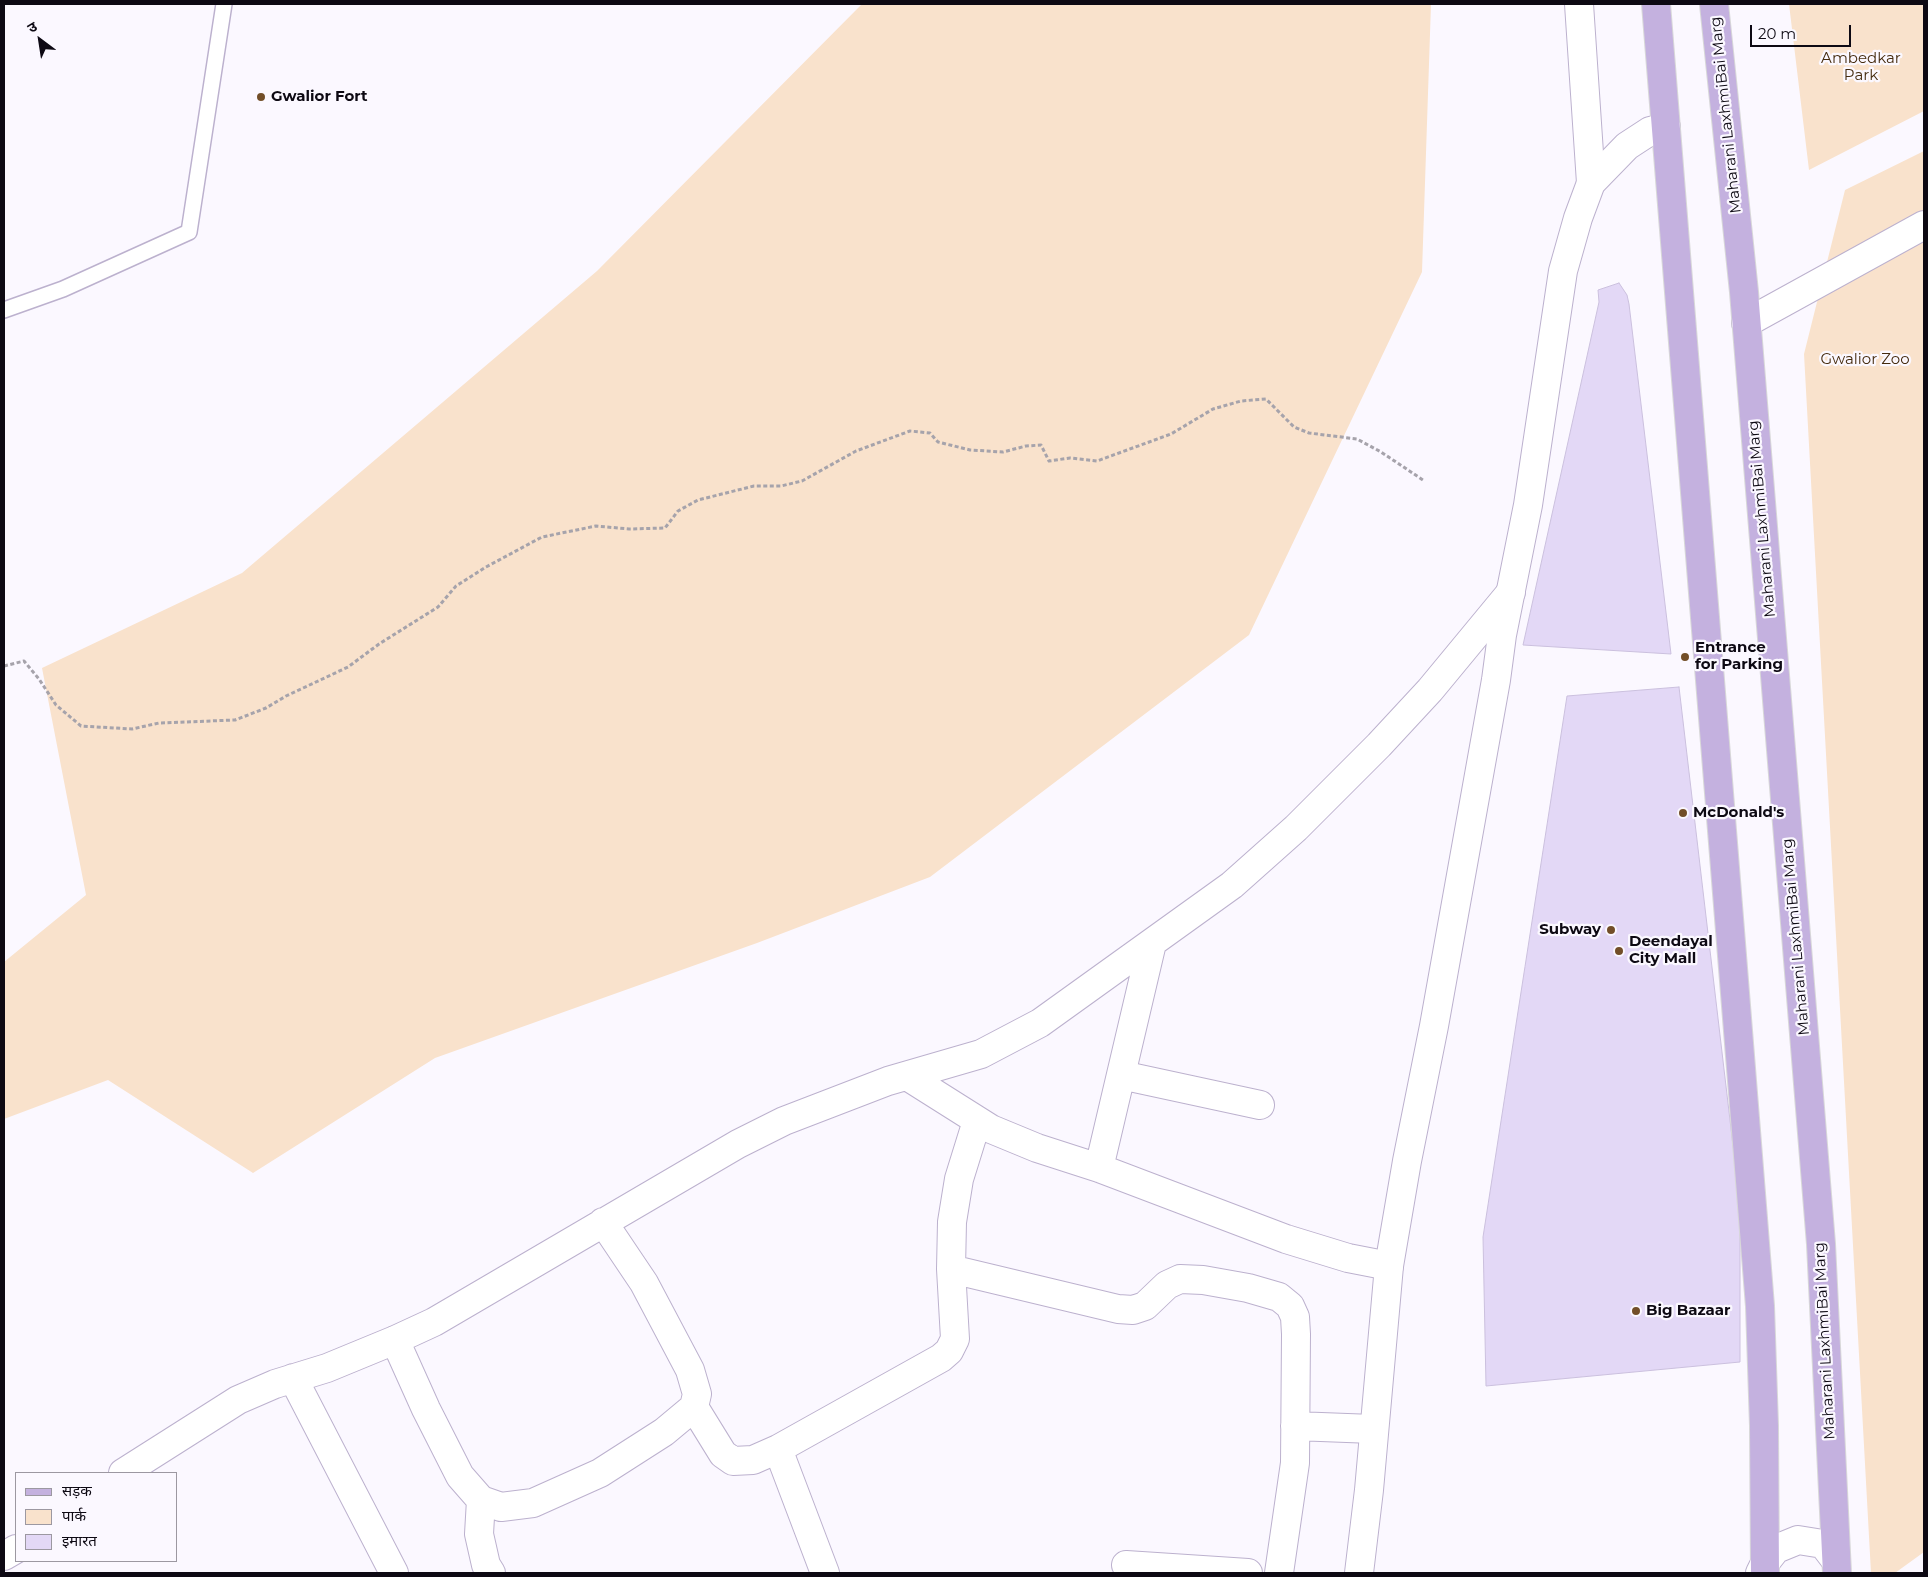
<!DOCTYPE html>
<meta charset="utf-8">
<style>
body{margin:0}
#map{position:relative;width:1928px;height:1577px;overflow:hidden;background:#fbf8ff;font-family:Montserrat,"Noto Sans Devanagari",sans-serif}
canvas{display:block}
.frame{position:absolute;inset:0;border:5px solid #0d0913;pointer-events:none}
.legend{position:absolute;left:15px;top:1472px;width:162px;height:90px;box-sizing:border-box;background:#fbf8ff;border:1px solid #9c98a1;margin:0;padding:6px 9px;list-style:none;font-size:15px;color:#0d0913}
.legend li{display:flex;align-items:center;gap:10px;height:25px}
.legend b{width:25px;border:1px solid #9c98a1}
.north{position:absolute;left:15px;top:15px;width:50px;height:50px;-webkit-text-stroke:4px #fbf8ff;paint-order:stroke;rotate:329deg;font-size:14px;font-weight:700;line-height:20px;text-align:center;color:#0d0913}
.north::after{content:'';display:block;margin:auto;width:18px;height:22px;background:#0d0913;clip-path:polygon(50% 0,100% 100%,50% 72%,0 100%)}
.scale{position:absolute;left:1750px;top:25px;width:101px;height:22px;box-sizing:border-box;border:2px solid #0d0913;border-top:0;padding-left:6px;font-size:15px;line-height:18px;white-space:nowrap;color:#0d0913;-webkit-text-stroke:4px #fbf8ff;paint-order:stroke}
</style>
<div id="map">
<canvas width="1928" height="1577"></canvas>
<div class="frame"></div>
<ul class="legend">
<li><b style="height:6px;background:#c4b1df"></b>सड़क</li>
<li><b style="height:14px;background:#f9e2cc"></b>पार्क</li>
<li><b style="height:14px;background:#e3d8f6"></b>इमारत</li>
</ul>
<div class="north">उ</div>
<div class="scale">20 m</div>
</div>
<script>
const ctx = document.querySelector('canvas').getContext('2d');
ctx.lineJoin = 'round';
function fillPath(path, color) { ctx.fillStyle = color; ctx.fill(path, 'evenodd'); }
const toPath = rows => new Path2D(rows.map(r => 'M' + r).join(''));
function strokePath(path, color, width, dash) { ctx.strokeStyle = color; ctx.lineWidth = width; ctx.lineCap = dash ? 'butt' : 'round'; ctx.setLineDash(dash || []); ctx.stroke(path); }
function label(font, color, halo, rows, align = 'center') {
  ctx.font = font + ' Montserrat,sans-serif'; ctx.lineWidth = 4.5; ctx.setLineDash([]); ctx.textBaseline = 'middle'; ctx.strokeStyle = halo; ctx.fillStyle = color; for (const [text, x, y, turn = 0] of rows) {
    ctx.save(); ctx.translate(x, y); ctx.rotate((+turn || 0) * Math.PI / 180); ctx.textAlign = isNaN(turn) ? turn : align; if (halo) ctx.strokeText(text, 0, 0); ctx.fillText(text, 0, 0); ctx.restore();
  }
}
fillPath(toPath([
 [862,4,1431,4,1422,272,1249,635,930,877,757,943,435,1058,253,1173,108,1080,4,1119,4,962,86,895,42,668,242,573,597,271],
 [1789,4,1924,4,1924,111,1809,170],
 [1924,151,1924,1552,1895,1573,1871,1573,1804,354,1845,190]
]), '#f9e2cc');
const building = toPath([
 [1619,283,1627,295,1629,304,1671,654,1523,645,1599,302,1598,290,1619,283],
 [1679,687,1740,1205,1740,1362,1486,1386,1483,1237,1567,696,1679,687]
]);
fillPath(building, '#e3d8f6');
strokePath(building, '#cbc0de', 1);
const lane = toPath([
 [4,310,63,289,189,232,224,4]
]);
const street = toPath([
 [1579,4,1591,183],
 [1746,323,1924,225],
 [1121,1075,1260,1105],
 [907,1076,991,1129,1037,1148,1099,1168,1286,1239,1348,1258,1389,1266],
 [1099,1168,1152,943],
 [951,1269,1118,1309,1133,1310,1145,1306,1167,1285,1180,1279,1203,1280,1248,1288,1279,1297,1290,1306,1295,1317,1296,1334,1295,1463,1279,1573],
 [395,1340,426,1409,460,1476,481,1500,501,1507,533,1503,600,1473,664,1432,694,1407,697,1394,690,1370,644,1283,603,1222],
 [293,1378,394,1573],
 [694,1407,723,1454,733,1461,753,1460,778,1449,941,1358,949,1351,955,1339,951,1269,952,1222,959,1179,977,1121],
 [1295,1426,1373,1429],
 [778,1449,825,1573],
 [123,1473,238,1400,275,1384,327,1368,395,1340,434,1322,738,1144,784,1121,888,1081,981,1054,1040,1023,1232,885,1296,828,1379,745,1430,690,1511,592],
 [481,1500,479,1534,486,1565,491,1573],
 [4,1556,16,1549],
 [1126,1565,1248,1573]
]);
const secondary = toPath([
 [1359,1573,1369,1490,1389,1266,1407,1161,1434,1026,1496,680,1502,635,1528,505,1563,271,1578,218,1591,183,1627,146,1650,131,1666,127],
 [1760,1573,1765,1563,1776,1549,1798,1540,1823,1544,1836,1561]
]);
const primary = toPath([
 [1656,4,1760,1306,1764,1426,1765,1573],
 [1714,4,1744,292,1821,1244,1837,1573]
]);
strokePath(lane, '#bcb1ce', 18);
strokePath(street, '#bcb1ce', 30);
strokePath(secondary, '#bcb1ce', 30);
strokePath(primary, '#d8d8d9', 30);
strokePath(toPath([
 [4,666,24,661,39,679,56,705,81,726,132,729,159,723,235,720,266,708,286,696,348,667,379,644,438,607,456,586,486,567,542,537,596,526,629,529,665,528,678,511,698,500,754,486,781,486,802,481,856,451,910,431,930,433,938,442,970,450,1003,452,1026,446,1041,445,1049,461,1070,458,1097,461,1171,434,1213,409,1241,401,1266,399,1294,427,1309,433,1357,439,1381,452,1423,480]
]), '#a6a3ab', 3, [4, 2.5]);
strokePath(lane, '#fff', 15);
strokePath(street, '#fff', 28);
strokePath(secondary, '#fff', 28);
strokePath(primary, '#c4b1df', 28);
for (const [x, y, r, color] of [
 [261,97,5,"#724e28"],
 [1685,657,5,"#724e28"],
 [1683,813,5,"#724e28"],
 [1611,930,5,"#724e28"],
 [1619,951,5,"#724e28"],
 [1636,1311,5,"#724e28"]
]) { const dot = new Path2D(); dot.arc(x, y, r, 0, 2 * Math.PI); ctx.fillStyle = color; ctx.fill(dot); strokePath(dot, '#fbf8ff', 2); }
label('15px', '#452b0e', '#fbf8ff', [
 ["Ambedkar",1861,59],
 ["Park",1861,76],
 ["Gwalior Zoo",1865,360]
]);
label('bold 15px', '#0d0913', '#fbf8ff', [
 ["Gwalior Fort",271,97],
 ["Entrance",1695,648],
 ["for Parking",1695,665],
 ["McDonald's",1693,813],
 ["Subway",1601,930,"right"],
 ["Deendayal",1629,942],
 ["City Mall",1629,959],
 ["Big Bazaar",1646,1311]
], 'left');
label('15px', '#0d0913', '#fbf8ff', [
 ["Maharani LaxhmiBai Marg",1726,115,-96],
 ["Maharani LaxhmiBai Marg",1762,519,-95],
 ["Maharani LaxhmiBai Marg",1796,937,-95],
 ["Maharani LaxhmiBai Marg",1825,1341,-93]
]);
</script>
